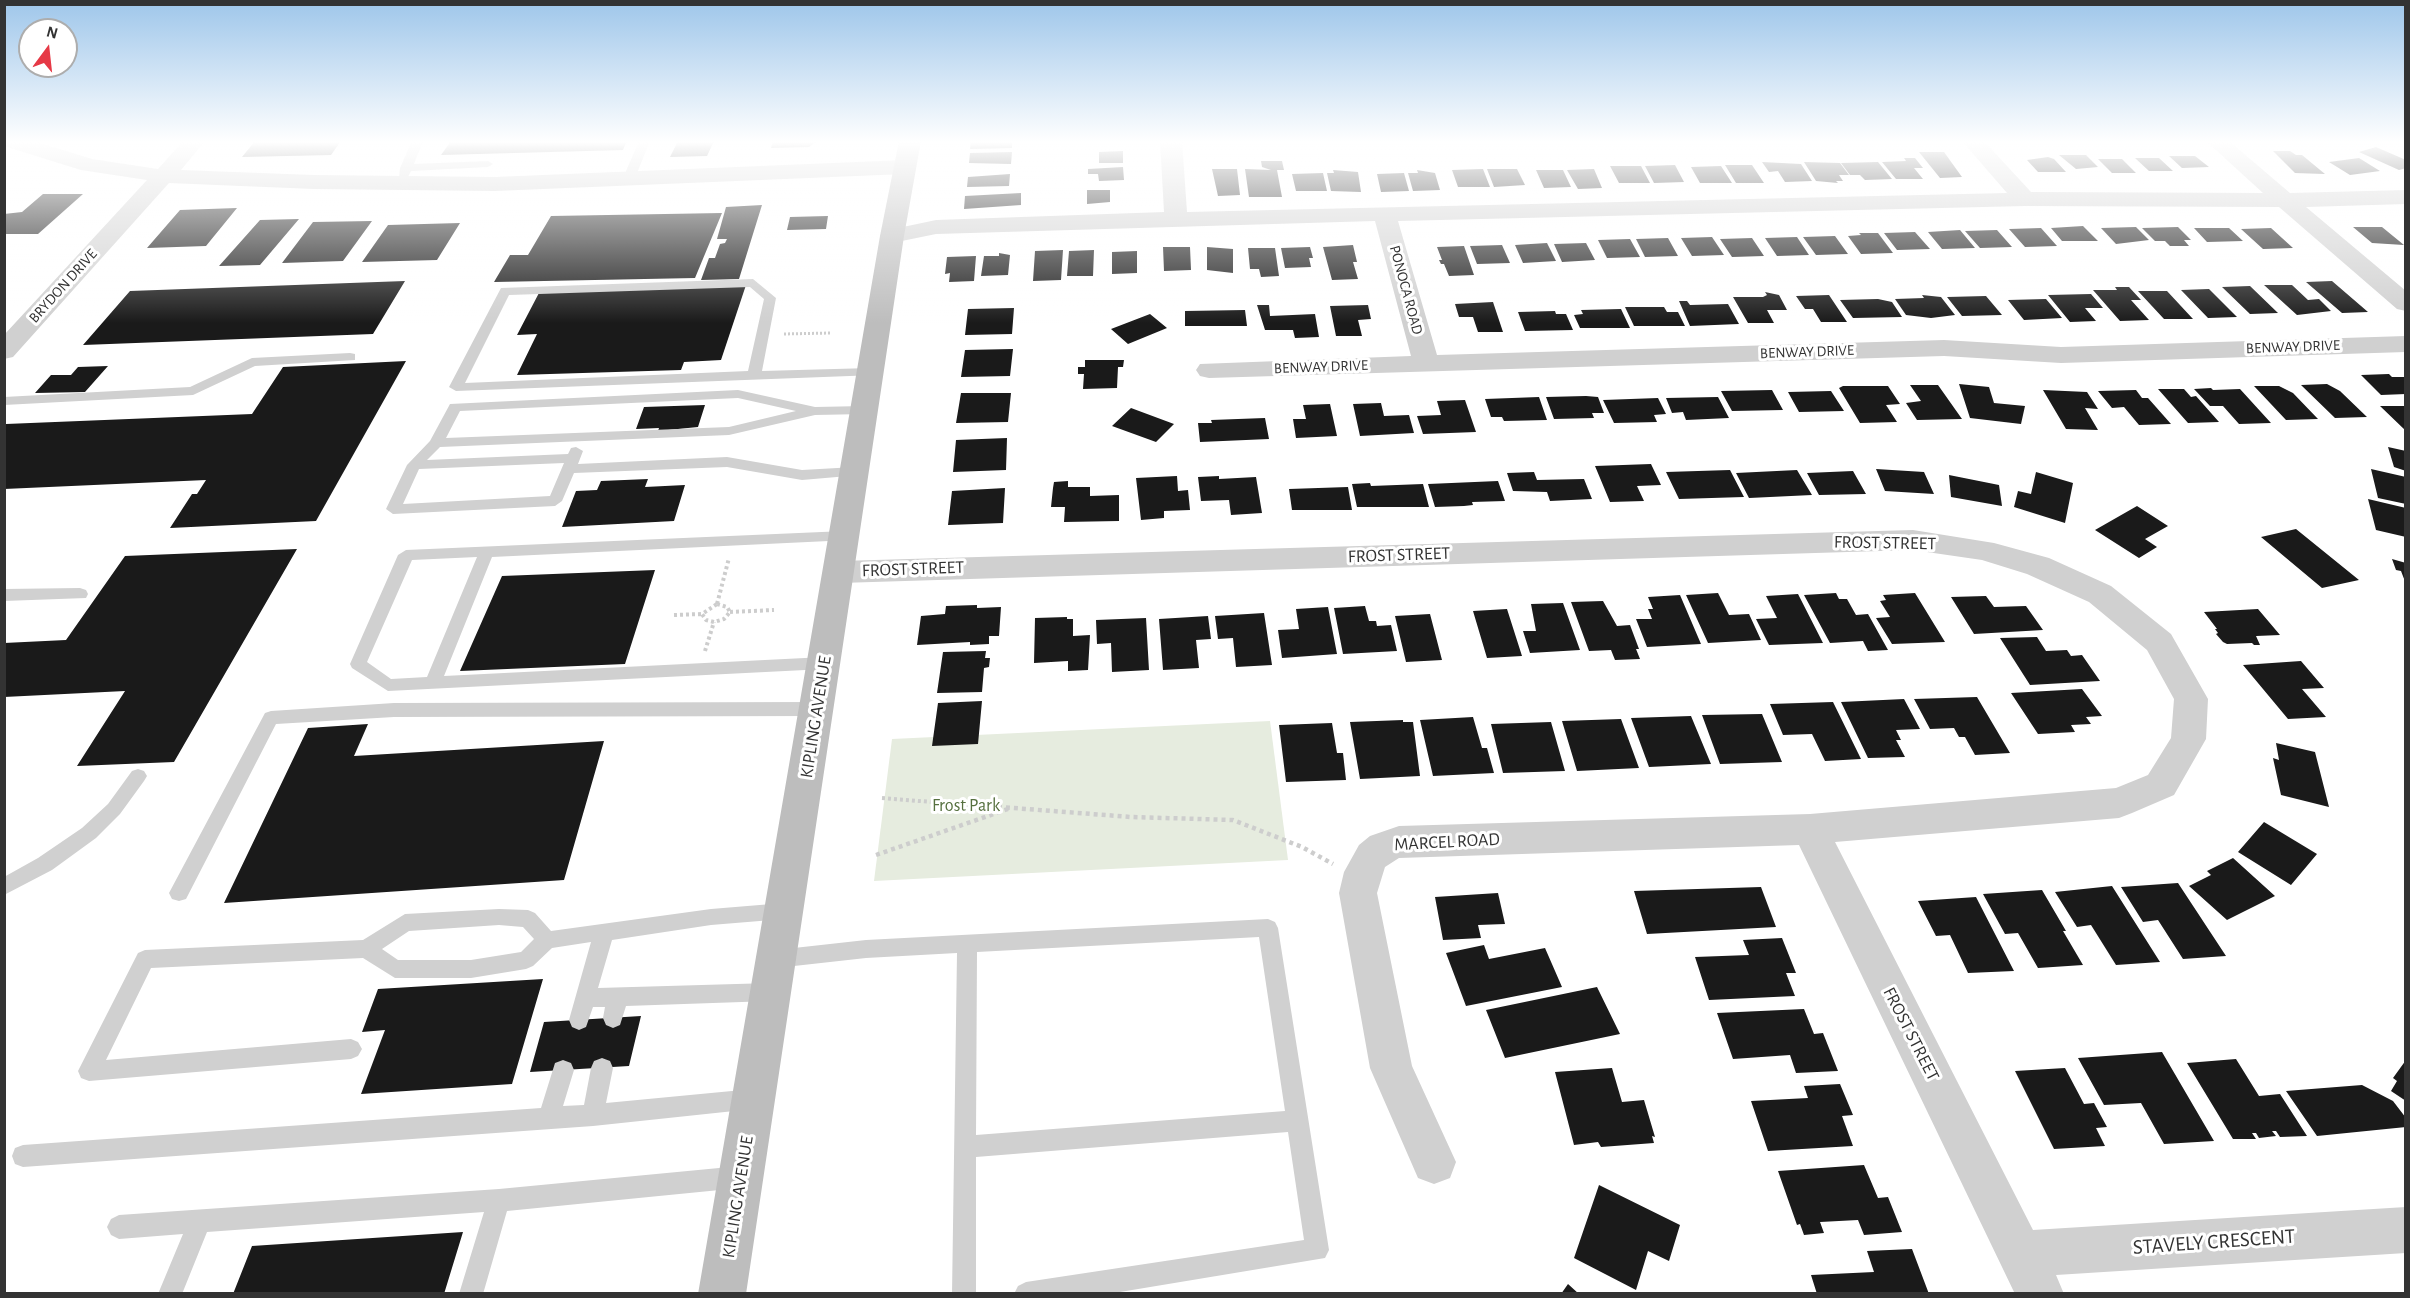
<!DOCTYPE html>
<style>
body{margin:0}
#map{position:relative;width:2410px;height:1298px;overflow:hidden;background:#fff;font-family:"Alegreya Sans",sans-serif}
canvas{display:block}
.frame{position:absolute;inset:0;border:6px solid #333;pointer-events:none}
.north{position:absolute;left:18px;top:18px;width:60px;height:60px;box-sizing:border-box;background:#fff;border:2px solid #adadad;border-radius:50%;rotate:15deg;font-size:16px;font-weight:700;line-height:24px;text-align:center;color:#333}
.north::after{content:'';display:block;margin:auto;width:21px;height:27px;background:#e63946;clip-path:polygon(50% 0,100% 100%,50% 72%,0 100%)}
</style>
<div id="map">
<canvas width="2410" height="1298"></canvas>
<div class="frame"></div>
<div class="north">N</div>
</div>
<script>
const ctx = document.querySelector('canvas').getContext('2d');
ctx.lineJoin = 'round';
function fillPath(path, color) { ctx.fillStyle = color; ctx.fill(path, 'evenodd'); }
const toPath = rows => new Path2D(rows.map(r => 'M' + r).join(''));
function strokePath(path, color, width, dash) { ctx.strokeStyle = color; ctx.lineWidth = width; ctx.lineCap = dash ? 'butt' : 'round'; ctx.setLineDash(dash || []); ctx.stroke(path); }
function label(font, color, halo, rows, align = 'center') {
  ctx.font = font + ' "Alegreya Sans",sans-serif'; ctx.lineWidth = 6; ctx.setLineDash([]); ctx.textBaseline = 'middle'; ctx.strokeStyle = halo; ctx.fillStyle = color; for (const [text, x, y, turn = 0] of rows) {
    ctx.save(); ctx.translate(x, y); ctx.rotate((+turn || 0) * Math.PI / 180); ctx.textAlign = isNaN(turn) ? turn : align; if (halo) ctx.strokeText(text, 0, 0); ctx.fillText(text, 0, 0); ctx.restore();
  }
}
fillPath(toPath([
 [1270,721,1288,860,874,881,892,739]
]), '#e6ecdf');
fillPath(toPath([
 [255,141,341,141,331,155,242,157],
 [451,141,627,141,623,150,441,155],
 [678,141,714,141,707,156,670,157],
 [773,141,817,141,809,147,771,148],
 [971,141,1012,141,1012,148,970,149],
 [2376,147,2406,160,2406,168,2399,170,2359,152],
 [1123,151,1123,163,1099,163,1099,152],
 [2273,151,2290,151,2296,155,2302,155,2325,174,2295,173],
 [1012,152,1011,164,969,163,970,153],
 [1919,152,1944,152,1962,177,1940,178],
 [2059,155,2086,155,2098,167,2076,169],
 [2169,156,2195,156,2209,167,2182,168],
 [2048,157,2054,159,2066,172,2038,172,2027,160],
 [1904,158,1915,158,1923,168,1914,168,1923,179,1896,179,1882,162,1906,161],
 [2135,158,2159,158,2173,171,2149,171],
 [2359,158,2380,171,2350,175,2329,162],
 [2098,159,2122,159,2136,173,2112,173],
 [1261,161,1282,161,1284,170,1277,170,1282,197,1249,197,1245,169,1271,170,1262,167],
 [1762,162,1801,164,1812,181,1785,182,1778,171,1769,172],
 [1804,162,1840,163,1849,175,1839,175,1843,181,1836,181,1838,183,1816,181],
 [1878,162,1892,179,1865,180,1860,175,1850,175,1841,163],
 [1675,165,1684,182,1654,183,1645,166],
 [1725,165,1752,165,1764,183,1736,183],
 [1610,166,1641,166,1650,183,1619,183],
 [1721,166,1732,183,1700,183,1691,167],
 [1123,167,1124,180,1099,181,1098,174,1088,174,1088,169],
 [1212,169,1237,169,1240,195,1218,196],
 [1483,169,1490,187,1458,187,1452,170],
 [1487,169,1517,169,1525,185,1494,187],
 [1594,169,1602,188,1578,189,1567,170],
 [1333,170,1358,172,1361,192,1331,191,1327,173,1334,173],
 [1417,170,1435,173,1440,190,1413,191,1408,173,1418,173],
 [1536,170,1563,170,1571,187,1544,188],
 [1323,173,1327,191,1296,191,1292,174],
 [1404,173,1409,191,1381,192,1377,174],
 [1010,174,1009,186,967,187,968,177],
 [1087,190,1110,190,1110,202,1087,204],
 [1021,193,1021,205,964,209,965,196],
 [43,194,83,194,38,234,4,234,4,214,22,212],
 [762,205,739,279,701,280,709,258,715,258,720,244,725,243,727,239,717,239,726,207],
 [237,208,206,246,147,248,180,210],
 [722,213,695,278,494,282,510,255,528,255,551,216],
 [828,216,826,229,787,230,790,217],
 [299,219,260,265,219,266,260,220],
 [372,221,343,261,282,263,313,222],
 [460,223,437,260,362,262,388,225],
 [2083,226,2098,241,2062,241,2051,228],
 [2136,227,2149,240,2116,244,2101,228],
 [2178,227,2191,240,2184,240,2189,246,2170,246,2165,241,2155,241,2142,228],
 [2353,227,2382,227,2404,245,2372,243],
 [2041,228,2057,246,2025,247,2009,229],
 [2194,228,2229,228,2243,241,2207,242],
 [2271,228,2293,248,2263,249,2241,229],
 [1960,230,1975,248,1942,249,1928,232],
 [1997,230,2012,247,1980,248,1965,231],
 [1915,232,1930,249,1897,250,1884,233],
 [1859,233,1878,233,1893,253,1861,254,1848,236,1861,235],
 [1835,236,1848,254,1816,255,1803,237],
 [1712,237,1724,255,1692,256,1681,238],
 [1797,237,1809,255,1777,256,1765,238],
 [1668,238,1678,256,1645,257,1636,239],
 [1752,238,1764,256,1732,257,1720,239],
 [1630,239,1640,257,1607,258,1598,240],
 [1547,243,1556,261,1523,263,1515,245],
 [1586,243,1595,260,1562,262,1554,244],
 [1353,245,1357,262,1353,262,1358,279,1332,280,1323,247],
 [1502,245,1510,263,1477,264,1470,246],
 [1464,246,1474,275,1449,276,1444,264,1441,264,1439,260,1442,260,1437,247],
 [1163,247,1190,247,1191,270,1164,271],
 [1207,247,1233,249,1233,273,1207,270],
 [1310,247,1313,258,1309,258,1311,267,1285,268,1281,248],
 [1248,248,1275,248,1279,276,1261,277,1259,269,1250,269],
 [1063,250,1061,280,1033,281,1035,251],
 [1094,250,1093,276,1067,276,1069,251],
 [1137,251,1137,273,1112,274,1112,252],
 [999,253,1010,255,1008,275,981,276,984,256,999,256],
 [976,256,974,281,949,282,950,273,945,274,947,257],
 [405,281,373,334,83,345,130,291],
 [2332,281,2368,312,2342,313,2306,282],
 [746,285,721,360,684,362,681,370,517,375,537,334,517,335,540,291],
 [2264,285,2292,285,2308,300,2319,299,2331,311,2297,315],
 [2250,286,2278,313,2250,314,2222,287],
 [2115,287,2129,287,2141,300,2131,300,2149,320,2120,321,2093,290,2117,290],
 [2209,289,2237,317,2208,318,2181,290],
 [2138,291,2167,291,2193,319,2164,319],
 [1765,292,1779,295,1787,310,1767,310,1774,323,1748,323,1733,297,1763,297,1767,295],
 [2091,294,2103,308,2085,308,2096,321,2070,322,2048,295],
 [1829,295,1847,322,1821,322,1813,309,1805,309,1796,296],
 [1922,295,1941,297,1955,315,1931,318,1906,315,1895,299,1924,298],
 [1986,296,2002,315,1962,316,1947,297],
 [1878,299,1892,302,1902,317,1853,318,1840,300],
 [2046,299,2062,318,2024,320,2008,300],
 [1679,301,1687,301,1690,305,1728,304,1739,324,1690,326],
 [1493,302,1503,332,1478,332,1473,317,1459,317,1455,304],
 [1257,305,1269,305,1270,316,1315,314,1319,337,1295,338,1293,330,1265,330],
 [1368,305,1371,319,1358,320,1362,336,1336,336,1330,306],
 [1625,307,1664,307,1667,312,1678,312,1685,326,1634,326],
 [1014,308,1012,334,965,335,968,309],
 [1621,309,1630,328,1580,328,1574,315,1583,314,1581,310],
 [1245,310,1247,326,1185,326,1185,311],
 [1555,311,1556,314,1566,314,1573,330,1525,331,1518,312],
 [1150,314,1167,328,1128,344,1111,329],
 [1013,349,1010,376,961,377,965,350],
 [1085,360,1124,360,1123,367,1118,367,1117,388,1083,389,1084,374,1078,374,1078,367,1085,367],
 [406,361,316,521,170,528,192,494,197,494,206,480,4,489,6,424,252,414,283,367],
 [108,366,85,392,35,393,51,375,71,375,78,367],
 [2389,374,2392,377,2406,377,2406,394,2381,395,2361,375],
 [1959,384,1989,387,1994,403,2025,406,2021,424,1970,418],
 [2327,384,2340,391,2367,417,2335,418,2301,385],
 [1910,385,1938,385,1962,419,1917,420,1906,403,1921,401],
 [1843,386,1888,386,1900,404,1886,405,1897,422,1860,423,1839,388],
 [2254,386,2279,386,2293,393,2318,419,2286,420],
 [2211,388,2213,390,2240,389,2271,423,2239,424,2223,406,2210,406,2194,389],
 [2158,389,2184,389,2191,397,2196,396,2219,422,2188,423],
 [1772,390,1783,410,1732,411,1721,391],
 [2043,390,2087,392,2098,409,2085,408,2098,430,2066,429],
 [2136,390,2142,398,2148,398,2171,424,2139,425,2124,407,2112,408,2098,391],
 [1831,391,1844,411,1799,412,1788,392],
 [961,393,1011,393,1008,422,956,423],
 [1586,396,1598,397,1604,413,1592,413,1594,418,1554,419,1546,397],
 [1539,397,1547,420,1504,421,1502,417,1491,417,1485,399],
 [1718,397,1729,418,1686,420,1683,412,1672,413,1666,398],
 [1658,398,1666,414,1654,415,1657,422,1614,423,1603,400],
 [1465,400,1476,432,1423,434,1417,416,1441,415,1437,401],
 [1381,403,1384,416,1409,415,1414,433,1360,436,1353,404],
 [1330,404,1337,436,1296,438,1293,419,1306,419,1303,405],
 [705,405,698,427,658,431,659,428,636,429,644,407],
 [2380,406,2406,406,2406,431],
 [1131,408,1174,424,1156,442,1112,426],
 [1265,418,1269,439,1200,442,1198,423,1212,423,1211,420],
 [1007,438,1006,470,953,472,956,440],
 [2388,447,2406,451,2406,471,2394,467],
 [1651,464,1661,485,1637,486,1644,501,1610,502,1595,466],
 [1876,469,1924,472,1934,494,1885,491],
 [2371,469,2406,477,2406,504,2378,498],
 [1730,470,1744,497,1679,499,1666,472],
 [1797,470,1812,495,1749,498,1736,473],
 [1853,471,1866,494,1819,495,1807,473],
 [1534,472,1537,480,1584,479,1592,499,1550,501,1547,492,1513,491,1507,473],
 [2036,472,2073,483,2065,523,2014,507,2018,491,2031,494],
 [1949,475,1999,485,2002,506,1951,497],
 [1177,476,1178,491,1188,490,1190,510,1164,511,1164,518,1141,520,1136,478],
 [1219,476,1219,479,1256,477,1262,513,1231,515,1229,500,1201,501,1198,477],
 [648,479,645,487,685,485,674,521,562,527,576,491,597,490,601,481],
 [1068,481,1068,487,1090,487,1090,496,1119,495,1119,521,1064,522,1065,507,1051,507,1053,488,1054,482],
 [1498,481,1505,501,1472,502,1473,505,1464,506,1435,507,1428,484],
 [1370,483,1371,486,1423,484,1429,507,1357,507,1352,484],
 [1348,487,1352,510,1292,510,1289,489],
 [1005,488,1003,523,948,525,952,491],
 [2368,499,2406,508,2406,537,2376,530],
 [2137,506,2168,526,2145,539,2157,547,2139,558,2095,530],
 [2296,529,2359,580,2322,588,2261,537],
 [297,549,174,762,77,766,125,691,4,697,4,643,66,640,125,556],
 [2392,559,2406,563,2406,584,2401,571,2396,570],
 [655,570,625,664,460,671,502,576],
 [1718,593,1729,615,1749,614,1761,640,1708,643,1686,595],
 [1836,593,1839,599,1847,599,1856,615,1868,614,1888,650,1868,651,1863,641,1830,643,1804,595],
 [1915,593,1945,642,1892,644,1876,618,1890,617,1880,601,1886,600,1883,595],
 [1798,594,1823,643,1769,645,1756,619,1777,618,1766,596],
 [1680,595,1701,644,1647,647,1636,619,1652,619,1648,609,1653,609,1648,597],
 [1986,596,1994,607,2026,606,2043,630,1974,634,1951,597],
 [1603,601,1617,626,1630,625,1639,649,1636,649,1640,659,1615,660,1611,650,1589,651,1571,602],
 [1563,603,1580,650,1530,653,1523,631,1536,631,1531,604],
 [977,605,977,608,1001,607,999,636,989,636,989,644,970,645,970,642,917,645,921,616,945,614,946,606],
 [1365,606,1369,621,1376,621,1377,626,1391,625,1397,651,1343,654,1334,608],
 [1328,607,1337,654,1282,658,1278,630,1299,629,1296,609],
 [1507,609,1522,656,1487,658,1473,611],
 [2258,609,2280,635,2256,636,2260,645,2254,645,2252,643,2227,644,2223,642,2216,634,2218,633,2215,629,2217,629,2204,612],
 [1264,613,1272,665,1236,667,1233,638,1218,639,1215,616],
 [1430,614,1442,660,1406,662,1395,616],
 [1208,616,1211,639,1196,640,1199,668,1163,670,1159,619],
 [1067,617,1067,619,1073,619,1073,636,1090,635,1088,670,1068,671,1068,661,1034,663,1035,618],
 [1146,618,1149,670,1112,672,1111,643,1097,644,1096,620],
 [2037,637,2046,651,2067,650,2071,656,2082,655,2100,681,2030,685,2000,638],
 [986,651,985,658,990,658,989,667,984,668,982,692,937,693,943,652],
 [2301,661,2324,688,2302,689,2326,717,2288,719,2243,665],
 [2082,689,2102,716,2086,717,2091,724,2071,725,2075,732,2038,734,2011,693],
 [1977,697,2010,753,1975,755,1965,737,1959,737,1954,728,1930,729,1914,699],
 [1904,699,1920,729,1896,730,1901,740,1896,740,1905,757,1868,758,1841,702],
 [982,701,978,744,932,746,938,703],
 [1833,702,1861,759,1825,761,1812,734,1783,735,1770,704],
 [1762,714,1782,762,1720,764,1702,715],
 [1691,716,1711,764,1649,767,1631,718],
 [1473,717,1482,748,1487,748,1494,773,1433,776,1420,720],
 [1621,719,1639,768,1577,771,1562,721],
 [1403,720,1403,722,1413,722,1420,776,1360,779,1350,722],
 [1551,722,1565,771,1503,773,1491,724],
 [1332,723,1337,753,1343,753,1346,780,1286,782,1279,725],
 [368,724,354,756,604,741,564,880,224,903,308,728],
 [2276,743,2315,752,2329,807,2281,795,2273,758,2279,760],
 [2264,822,2317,854,2291,885,2238,852],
 [2233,858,2275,896,2227,920,2189,886,2211,875,2207,871],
 [2178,883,2226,956,2183,959,2158,920,2143,922,2121,887],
 [2112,886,2160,962,2116,965,2091,925,2077,927,2055,892],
 [1761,887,1776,927,1647,934,1634,891],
 [2042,890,2066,931,2063,931,2083,965,2038,968,2018,933,2005,934,1983,894],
 [1498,893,1505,924,1478,925,1481,938,1443,940,1435,897],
 [1976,897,2014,971,1968,973,1950,935,1936,936,1918,901],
 [1782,938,1796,973,1786,973,1795,996,1709,1000,1695,957,1749,955,1743,940],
 [1484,945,1489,959,1545,948,1562,987,1466,1006,1446,953],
 [543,979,512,1084,361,1094,385,1030,362,1032,378,989],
 [1597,987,1620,1034,1505,1058,1486,1010],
 [1804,1009,1814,1034,1823,1033,1838,1071,1796,1073,1790,1055,1733,1059,1717,1013],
 [641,1016,629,1066,530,1072,544,1022],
 [2162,1052,2214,1141,2164,1144,2141,1103,2104,1105,2078,1058],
 [2236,1059,2259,1096,2280,1094,2307,1136,2280,1137,2276,1131,2272,1131,2276,1136,2259,1138,2256,1133,2252,1133,2256,1139,2233,1139,2187,1063],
 [2406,1060,2406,1101,2391,1091,2397,1081,2393,1078],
 [1612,1068,1622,1102,1644,1100,1655,1137,1652,1136,1654,1143,1601,1147,1598,1142,1574,1145,1555,1072],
 [2065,1068,2084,1104,2094,1103,2107,1127,2096,1128,2105,1146,2054,1149,2015,1071],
 [1840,1084,1853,1115,1842,1116,1853,1146,1768,1151,1751,1101,1808,1098,1804,1086],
 [2362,1085,2393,1101,2406,1118,2406,1127,2317,1136,2286,1091],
 [1864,1165,1878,1198,1888,1197,1902,1232,1864,1235,1858,1220,1820,1222,1824,1233,1804,1235,1800,1224,1797,1225,1778,1171],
 [1599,1185,1680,1225,1669,1261,1648,1251,1636,1290,1574,1258],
 [463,1232,444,1294,233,1294,252,1246],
 [1912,1249,1929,1294,1817,1294,1811,1275,1874,1272,1867,1251],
 [1568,1284,1579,1294,1561,1294]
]), '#1a1a1a');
strokePath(toPath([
 [784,334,831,333]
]), '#cdcdcd', 3, [2, 2]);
strokePath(toPath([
 [717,604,727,607,730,612,724,619,714,622,706,620,702,614,717,604],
 [717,604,729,558],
 [730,612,774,610],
 [674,615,702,614],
 [705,651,714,622],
 [882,798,994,807]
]), '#cdcdcd', 4, [3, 3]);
strokePath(toPath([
 [974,805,1131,817,1233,820,1302,847,1333,864],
 [876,855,1008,809]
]), '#cdcdcd', 4.5, [4, 4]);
fillPath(toPath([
 [412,141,423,141,414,164,488,161,493,164,488,167,411,171,407,179,399,179,400,168,412,141],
 [639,141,650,141,635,178,625,180,623,178,639,141],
 [753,279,776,298,762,371,871,368,876,369,876,375,456,391,449,387,501,288,753,279],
 [750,287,764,299,748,371,465,383,509,295,750,287],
 [350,353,355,354,355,360,255,366,193,395,4,405,4,397,190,387,252,358,350,353],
 [738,390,815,407,865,406,872,410,865,414,815,415,729,435,440,447,427,460,568,454,571,448,576,447,583,451,578,464,727,457,802,470,855,467,862,472,860,475,802,480,727,467,574,473,562,501,555,506,393,514,386,509,407,465,430,441,450,404,738,390],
 [738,398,796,411,729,427,446,438,460,411,738,398],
 [564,463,550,496,403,504,419,469,564,463],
 [845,531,853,536,850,540,492,557,444,676,825,657,833,663,825,669,388,691,352,668,350,664,398,555,406,550,845,531],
 [477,557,427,677,391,679,367,662,412,560,477,557],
 [80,588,86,590,88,594,86,598,4,601,4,589,80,588],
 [817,702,823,704,826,709,823,714,817,716,394,717,276,724,186,899,179,901,172,899,169,893,265,713,271,711,394,703,817,702],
 [138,769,144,771,147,776,144,781,120,814,96,838,52,870,4,895,4,877,38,858,82,828,108,804,132,771,138,769],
 [784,903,791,905,794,911,791,917,784,919,711,925,612,940,598,988,771,983,778,985,781,992,778,999,771,1001,626,1006,620,1025,613,1028,606,1025,603,1018,605,1007,593,1007,586,1027,579,1030,572,1027,569,1020,591,942,552,948,533,966,526,969,471,978,395,978,363,958,151,968,106,1060,351,1039,358,1042,362,1049,358,1056,351,1059,89,1081,81,1078,78,1071,138,953,145,950,363,940,405,914,499,909,528,910,535,913,551,931,711,909,784,903],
 [499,925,523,927,534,939,521,952,471,960,398,960,382,949,409,931,499,925],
 [1268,919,1275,922,1278,928,1329,1250,1325,1258,1108,1294,1014,1294,1018,1286,1026,1282,1304,1240,1288,1132,976,1157,976,1294,952,1294,957,953,866,958,776,968,769,965,766,959,769,953,776,950,866,940,1268,919],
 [1259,937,1285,1111,976,1135,977,952,1259,937],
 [602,1058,610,1061,613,1068,606,1103,753,1089,761,1092,764,1099,761,1106,753,1109,593,1126,23,1167,15,1164,12,1156,15,1148,23,1145,541,1108,555,1063,563,1060,571,1063,574,1070,563,1106,584,1105,591,1068,594,1061,602,1058],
 [740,1166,748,1169,751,1177,748,1185,740,1188,507,1211,483,1294,459,1294,484,1212,207,1232,182,1294,158,1294,183,1234,119,1239,111,1235,107,1227,111,1219,119,1215,499,1189,740,1166]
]), '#d0d0d0');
fillPath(toPath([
 [4,141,34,141,92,159,158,169,183,141,205,141,181,170,314,175,495,177,905,160,913,162,916,167,913,172,905,174,495,191,314,189,169,183,13,357,4,359,4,335,147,180,81,170,4,146,4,141],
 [1160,141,1182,141,1187,212,2007,193,1962,141,1984,141,2031,192,2263,193,2206,141,2229,141,2290,193,2406,190,2406,204,2306,207,2406,291,2406,311,2397,309,2279,207,2025,206,1398,221,1437,355,1944,340,2061,347,2406,336,2406,352,2061,363,1944,356,1209,378,1200,376,1196,370,1200,364,1411,356,1375,221,936,234,892,243,884,241,880,236,884,231,936,220,1164,212,1160,141],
 [1913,530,1994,543,2049,558,2111,586,2171,634,2208,699,2206,739,2174,795,2132,813,2119,818,1835,842,2033,1230,2406,1207,2406,1253,2056,1275,2064,1294,2015,1294,1799,845,1399,858,1385,867,1377,893,1412,1066,1456,1162,1450,1178,1434,1184,1418,1178,1370,1068,1339,893,1344,872,1359,845,1370,836,1399,826,1810,814,2116,788,2148,775,2171,738,2174,699,2147,650,2089,602,2027,574,1982,560,1913,550,840,583,829,580,824,572,829,564,840,561,1913,530]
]), '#d0d0d0');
fillPath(toPath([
 [899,141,921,141,904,236,746,1294,698,1294,880,236,899,141]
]), '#bdbdbd');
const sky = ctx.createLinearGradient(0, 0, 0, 323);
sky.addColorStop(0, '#9ec6ea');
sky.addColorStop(0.44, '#fff');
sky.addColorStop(1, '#ffffff00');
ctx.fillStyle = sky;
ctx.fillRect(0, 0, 2410, 323);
label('15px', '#333', '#fff', [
 ["BRYDON DRIVE",63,286,-48],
 ["PONOCA ROAD",1406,290,75],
 ["BENWAY DRIVE",2293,347,-2],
 ["BENWAY DRIVE",1807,352,-2],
 ["BENWAY DRIVE",1321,367,-2]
]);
label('18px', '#333', '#fff', [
 ["FROST STREET",1885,543,1],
 ["FROST STREET",1399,555,-2],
 ["FROST STREET",913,569,-2],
 ["KIPLING AVENUE",816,717,-81],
 ["MARCEL ROAD",1447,842,-3],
 ["FROST STREET",1911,1034,63],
 ["KIPLING AVENUE",738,1197,-81]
]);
label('18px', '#56703f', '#fff', [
 ["Frost Park",966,806]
]);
label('21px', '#333', '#fff', [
 ["STAVELY CRESCENT",2214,1242,-4]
]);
</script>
